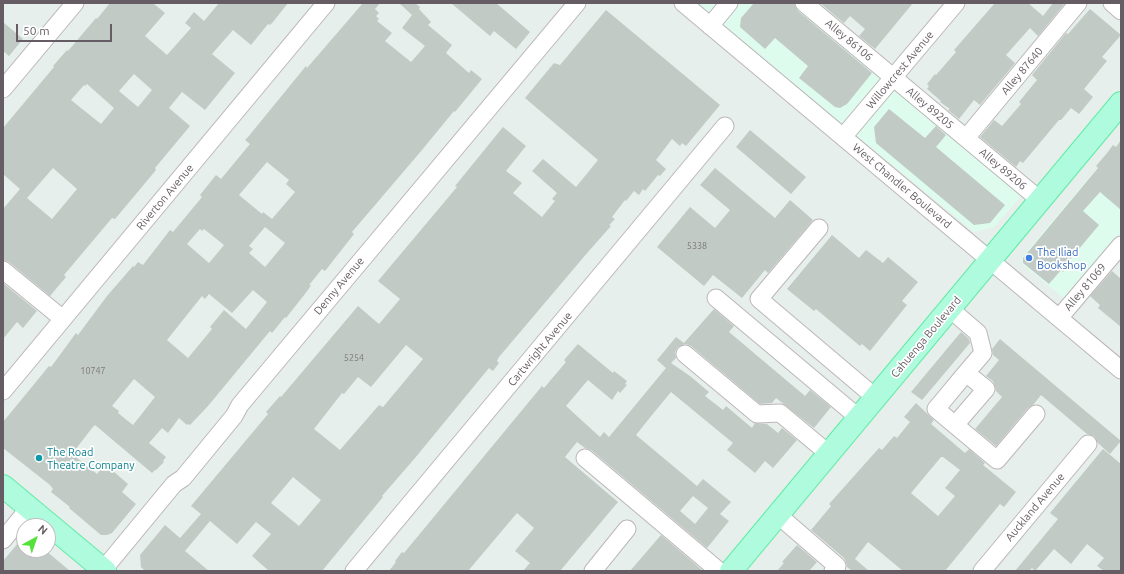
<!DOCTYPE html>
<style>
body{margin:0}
#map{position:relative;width:1124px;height:574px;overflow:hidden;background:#e6efeb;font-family:Ubuntu,sans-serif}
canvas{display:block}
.frame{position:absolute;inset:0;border:4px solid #655d63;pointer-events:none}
.north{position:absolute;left:16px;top:518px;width:40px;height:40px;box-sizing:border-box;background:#fff;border:1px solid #c1bec1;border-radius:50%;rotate:40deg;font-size:11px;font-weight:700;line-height:16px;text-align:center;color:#655d63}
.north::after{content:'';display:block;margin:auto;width:14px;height:18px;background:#54e13a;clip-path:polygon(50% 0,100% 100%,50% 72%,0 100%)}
.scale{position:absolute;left:16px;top:24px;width:96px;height:18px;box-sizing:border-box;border:2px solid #655d63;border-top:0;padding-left:5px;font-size:12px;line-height:14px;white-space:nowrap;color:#655d63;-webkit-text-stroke:3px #fff;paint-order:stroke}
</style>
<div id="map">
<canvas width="1124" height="574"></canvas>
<div class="frame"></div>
<div class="north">N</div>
<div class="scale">50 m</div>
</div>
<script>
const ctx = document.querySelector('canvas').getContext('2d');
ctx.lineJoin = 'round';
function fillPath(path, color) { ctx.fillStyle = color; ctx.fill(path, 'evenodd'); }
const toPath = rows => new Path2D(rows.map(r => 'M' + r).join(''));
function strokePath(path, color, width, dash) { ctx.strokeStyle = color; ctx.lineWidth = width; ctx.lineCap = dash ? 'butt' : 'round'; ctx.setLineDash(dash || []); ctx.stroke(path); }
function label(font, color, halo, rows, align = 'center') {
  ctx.font = font + ' Ubuntu,sans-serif'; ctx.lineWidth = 3.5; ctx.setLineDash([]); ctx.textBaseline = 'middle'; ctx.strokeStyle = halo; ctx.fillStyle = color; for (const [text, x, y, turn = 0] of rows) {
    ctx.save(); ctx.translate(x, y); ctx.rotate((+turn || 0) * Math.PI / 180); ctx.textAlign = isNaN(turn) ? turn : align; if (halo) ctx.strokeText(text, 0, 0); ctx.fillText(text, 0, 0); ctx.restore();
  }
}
fillPath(toPath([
 [695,3,813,3,1031,185,994,227,974,232],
 [1121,140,1121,235,1066,300,1022,264,1022,257]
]), '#defcee');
fillPath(toPath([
 [110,3,153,3,165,13,145,36,167,55,191,28,185,23,194,12,204,21,219,3,288,3,273,22,270,25,268,24,251,45,233,30,212,54,235,73,205,110,182,92,169,108,190,126,155,168,156,170,126,206,115,219,112,218,64,275,66,277,50,296,9,262,3,260,3,209,20,189,3,174,3,128,54,67,53,66,67,50,68,51,96,18,97,19],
 [134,74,152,90,138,107,119,91],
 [87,84,114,108,101,124,71,100,84,85,85,86],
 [53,168,77,189,52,219,27,198],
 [363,3,380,3,375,9,379,13,376,16,379,19,377,21,392,33,385,41,411,62,425,46,402,28,412,15,399,3,415,3,420,7,419,9,431,22,428,25,452,45,446,53,469,73,471,70,482,79,455,112,454,111,422,150,352,232,354,234,325,271,322,269,309,285,311,285,308,290,286,318,285,317,272,333,270,331,208,406,190,425,188,424,187,425,179,418,168,433,162,428,149,443,166,457,163,461,164,462,156,470,155,470,152,473,95,425,92,428,72,454,97,474,105,464,128,484,122,492,136,504,112,533,107,535,101,535,69,508,70,507,51,492,53,489,50,485,3,448,3,422,49,366,51,367,76,333,78,335,107,296,133,266,134,267,138,262,143,265,170,230,173,232,202,197,200,195,216,175,221,179,250,144,245,140,248,137,306,66,307,68],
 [267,162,289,180,286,184,295,192,272,219,263,212,262,214,239,195],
 [265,227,285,243,265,267,249,253,253,249,249,246],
 [200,229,202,231,204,229,224,245,209,263,187,244],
 [253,290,267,302,246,329,224,310,210,327,212,329,188,358,167,340,202,296,205,299,209,294,232,313],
 [134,379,155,397,133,425,118,413,119,411,112,406],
 [451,3,496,3,530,32,516,49,494,31,490,36],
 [754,3,794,3,798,11,872,73,847,104,840,108,835,107,799,78,808,66,775,38,765,49,740,27,741,18],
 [820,3,913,3,875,49,859,36,865,29,850,16,844,23],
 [995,3,1028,3,1043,16,1053,3,1065,3,1038,36,1030,28,1006,55,1015,63,980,105,974,100,959,119,948,110,950,109,940,102,941,101,927,89,929,86,927,84,935,74,936,75,956,52,954,50],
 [1090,9,1121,35,1102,57,1107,61,1084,89,1093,97,1079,114,1071,108,1061,120,1059,120,1023,163,1020,161,1016,167,980,137,994,120,1002,126,1021,104,1019,102,1037,80,1032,75,1066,33,1068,34],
 [606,10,720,105,686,146,682,143,680,146,672,139,656,160,666,169,660,176,658,175,645,191,643,189,639,195,634,191,626,201,625,200,612,217,615,219,609,225,611,226,588,252,499,357,497,361,499,363,493,371,489,368,415,458,382,496,383,497,322,571,269,571,252,556,271,534,256,522,237,544,210,521,185,551,209,571,145,571,141,567,140,555,165,525,180,538,201,514,191,506,268,414,266,412,280,396,281,397,358,306,379,324,400,299,378,281,457,187,455,186,503,127,526,146,506,171,522,183,513,193,542,217,555,201,552,199,557,193,532,171,543,159,576,187,598,160,525,98,554,63,560,65],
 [406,345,423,359,383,407,379,405,340,450,314,429,342,393,344,394,358,377,371,387],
 [293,477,321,500,299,526,271,503],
 [3,22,23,39,9,56,3,51],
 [889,109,925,138,936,126,946,135,936,147,1005,205,990,223,974,225,876,143,874,127],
 [750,130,806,177,791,194,736,147],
 [1121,140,1121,210,1100,192,1083,211,1099,225,1068,262,1070,263,1063,272,1061,270,1049,284,1023,263,1023,258,1098,168,1096,166,1107,153,1113,145,1116,147],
 [715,168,775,218,790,200,813,220,768,273,765,270,742,298,713,275,704,286,657,247,690,207,715,228,730,210,700,185],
 [832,235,859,258,866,250,883,263,888,257,918,282,902,301,907,305,870,351,862,344,860,346,816,309,814,311,787,289],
 [1112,271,1121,279,1121,327,1098,308,1100,305,1090,296],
 [3,283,37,311,23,328,17,322,3,339],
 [714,309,734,326,729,332,805,396,810,390,831,407,814,428,776,398,772,403,760,404,691,346,686,344,682,345,678,347,675,352,676,358,671,363,690,376,709,392,705,396,723,410,726,406,752,428,755,423,767,424,778,433,782,428,797,440,773,468,765,461,755,473,727,450,733,443,671,392,652,415,636,435,697,486,703,479,731,502,720,514,729,521,707,548,591,450,585,448,577,442,565,457,618,502,560,571,523,571,530,563,515,551,534,528,517,513,468,571,389,571,396,562,395,561,402,552,404,553,542,386,544,388,566,362,564,360,578,344,613,373,614,371,627,381,625,384,627,385,620,393,618,391,612,400,588,380,566,406,600,437,604,432,609,437,666,368,657,360,676,337,684,343],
 [693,496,708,508,695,524,680,511],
 [961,332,969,339,970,343,922,400,911,392],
 [1000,339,1121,441,1110,454,1098,443,1094,436,1087,434,1041,395,1033,405,1028,408,996,446,975,429,1002,397,996,391,995,386,993,381,986,376,999,360,993,355,992,349],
 [916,403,934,420,931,424,965,453,969,449,985,463,983,465,1016,492,1004,507,1000,504,945,571,903,571,868,542,855,559,869,571,852,571,847,567,846,562,844,558,811,530,831,506,829,504,879,448,882,450,894,436,897,438,910,422,904,417],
 [941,457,943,457,960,470,945,488,955,496,938,516,911,493],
 [1103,449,1121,464,1121,571,1104,571,1097,566,1104,558,1087,544,1071,564,1054,549,1035,571,1032,568,1029,571,1015,571,1058,519,1050,513],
 [661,535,694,563,703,571,630,571],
 [24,536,24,550,45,550,70,571,3,571,3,561],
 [797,545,817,562,809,571,777,571,784,563,782,562]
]), '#c2cac5');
const minor = toPath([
 [683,3,1121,370],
 [804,3,1040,200],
 [1112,3,1121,11],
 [710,26,729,3],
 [3,89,75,3],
 [843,137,956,3],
 [966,138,1078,3],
 [819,228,759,299,876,398],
 [3,270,63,319],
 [716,298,859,418],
 [950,309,978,333,983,353,966,373,936,409,955,425,986,389,966,373],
 [1059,318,1121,245],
 [685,354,757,414,780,413,829,454],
 [3,391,326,3],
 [955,425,997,460,1036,414],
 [585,458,719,571],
 [778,515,837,566,833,571],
 [3,540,29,508],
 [103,570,174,484,183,478,234,416,240,405,577,3],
 [354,571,725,126],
 [593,571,627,529],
 [982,571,1088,444]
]);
const major = toPath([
 [3,486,105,571],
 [731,571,1121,103]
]);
strokePath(minor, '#bcb6b9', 19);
strokePath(major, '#63eba5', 24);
strokePath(minor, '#fff', 17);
strokePath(major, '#affbdd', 22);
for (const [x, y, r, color] of [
 [1029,258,4,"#3f7fe0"],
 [39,458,4,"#0f9aa8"]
]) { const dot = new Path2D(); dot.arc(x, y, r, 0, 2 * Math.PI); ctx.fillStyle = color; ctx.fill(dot); strokePath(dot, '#fff', 1.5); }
label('9px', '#7c787c', null, [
 ["5338",697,246],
 ["5254",354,358],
 ["10747",93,371]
]);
label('11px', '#655d63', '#fff', [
 ["Alley 86106",849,40,40],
 ["Willowcrest Avenue",900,70,-50],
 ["Alley 87640",1022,71,-50],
 ["Alley 89205",930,108,40],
 ["Alley 89206",1003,169,40],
 ["West Chandler Boulevard",902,186,40],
 ["Riverton Avenue",165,197,-50],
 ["Denny Avenue",339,286,-50],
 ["Alley 81069",1085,287,-50],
 ["Cahuenga Boulevard",926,337,-50],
 ["Cartwright Avenue",540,349,-50],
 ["Auckland Avenue",1035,507,-50]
]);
label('11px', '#366cbe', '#fff', [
 ["The Iliad",1037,252],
 ["Bookshop",1037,265]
], 'left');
label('11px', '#0d838f', '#fff', [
 ["The Road",47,452],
 ["Theatre Company",47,465]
], 'left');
</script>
